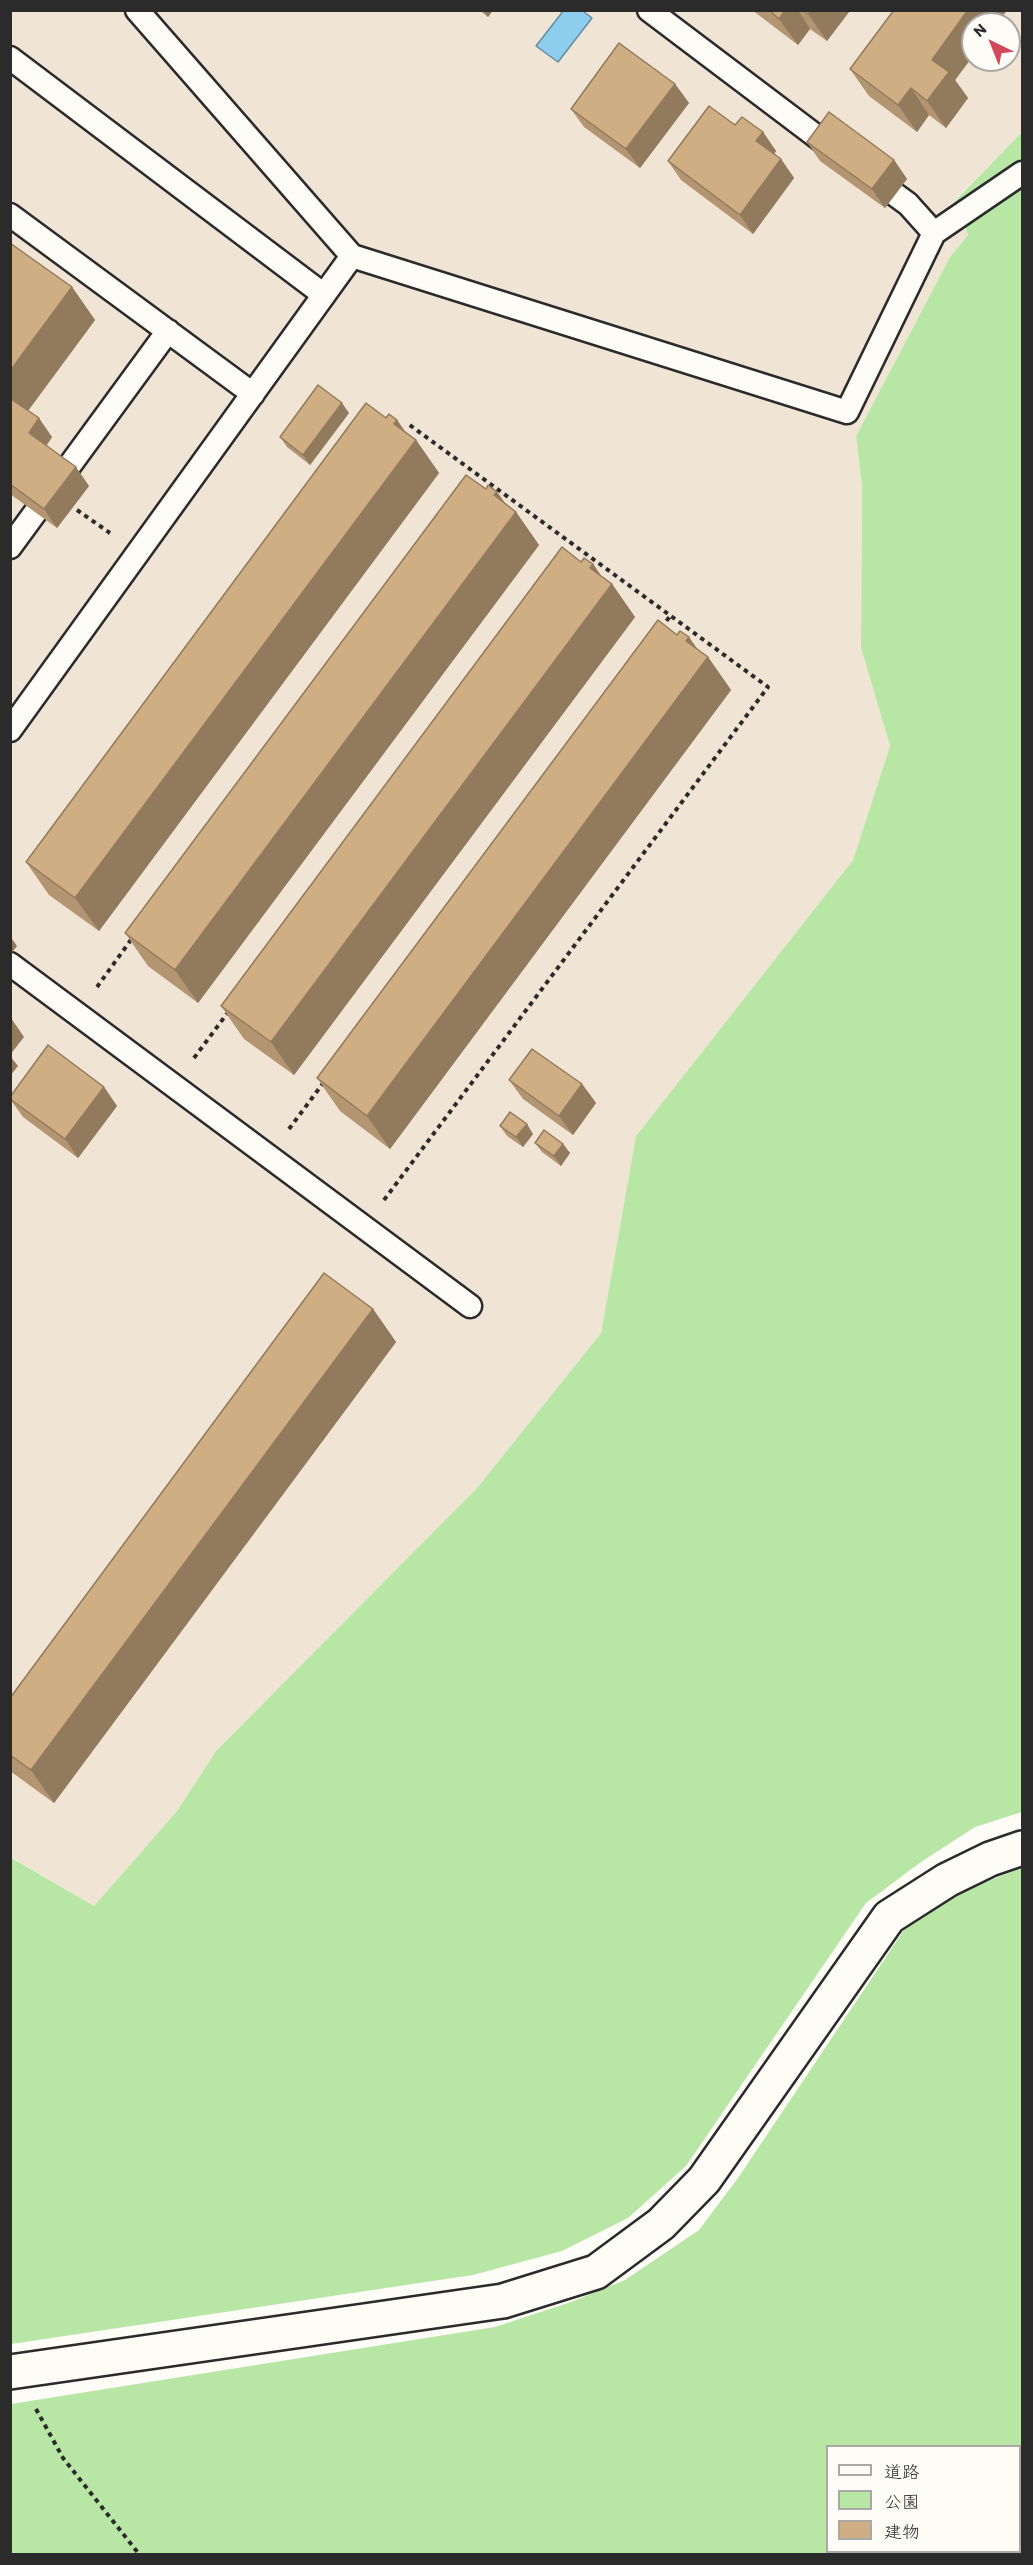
<!DOCTYPE html>
<meta charset="utf-8">
<style>
body{margin:0}
#map{position:relative;width:1033px;height:2565px;overflow:hidden;background:#fdfcf7;font-family:Itim,"Klee One",sans-serif}
canvas{display:block}
.frame{position:absolute;inset:0;border:12px solid #2b2b2b;pointer-events:none}
.legend{position:absolute;left:826px;top:2445px;width:195px;height:108px;box-sizing:border-box;background:#fdfcf7;border:2px solid #a9a8a5;margin:0;padding:8px 10px;list-style:none;font-size:18px;color:#2b2b2b}
.legend li{display:flex;align-items:center;gap:12px;height:30px}
.legend b{width:30px;border:2px solid #a9a8a5}
.north{position:absolute;left:961px;top:12px;width:60px;height:60px;box-sizing:border-box;background:#fdfcf7;border:2px solid #a9a8a5;border-radius:50%;rotate:317deg;font-size:16px;font-weight:700;line-height:24px;text-align:center;color:#2b2b2b}
.north::after{content:'';display:block;margin:auto;width:21px;height:27px;background:#d1495b;clip-path:polygon(50% 0,100% 100%,50% 72%,0 100%)}
</style>
<div id="map">
<canvas width="1033" height="2565"></canvas>
<div class="frame"></div>
<ul class="legend">
<li><b style="height:8px;background:#fdfcf7"></b>道路</li>
<li><b style="height:16px;background:#b8e6a4"></b>公園</li>
<li><b style="height:16px;background:#d0ae83"></b>建物</li>
</ul>
<div class="north">N</div>
</div>
<script>
const ctx = document.querySelector('canvas').getContext('2d');
ctx.lineJoin = 'round';
function fillPath(path, color) { ctx.fillStyle = color; ctx.fill(path, 'evenodd'); }
const toPath = rows => new Path2D(rows.map(r => 'M' + r).join(''));
function strokePath(path, color, width, dash) { ctx.strokeStyle = color; ctx.lineWidth = width; ctx.lineCap = dash ? 'butt' : 'round'; ctx.setLineDash(dash || []); ctx.stroke(path); }
fillPath(toPath([
 [11,11,1022,11,1022,132,954,201,968,235,950,257,856,436,862,486,861,648,890,746,853,860,636,1136,601,1333,477,1488,216,1751,177,1811,94,1906,11,1857],
 [973,24,1009,24,1009,60,973,60]
]), '#f0e5d4');
fillPath(toPath([
 [1022,132,1022,1812,975,1827,921,1862,866,1903,686,2166,628,2218,562,2251,473,2275,11,2344,10,1857,94,1906,177,1811,216,1751,477,1488,601,1333,636,1136,853,860,890,746,861,648,862,486,856,436,950,257,968,235,954,202],
 [1022,1868,1022,2554,11,2554,11,2404,495,2327,571,2302,625,2280,699,2230,738,2178,904,1930,951,1895],
 [828,2446,1020,2446,1020,2552,828,2552]
]), '#b8e6a4');
const water = toPath([
 [564,10,583,11,592,18,558,62,536,46,564,10]
]);
fillPath(water, '#8dcdee');
strokePath(water, '#668ca0', 1.5);
const lane = toPath([
 [137,10,352,256,847,412,934,233,1022,173],
 [649,10,837,152],
 [10,58,324,295],
 [871,177,908,204,934,233],
 [10,215,253,394],
 [10,547,168,331],
 [10,730,352,256],
 [10,964,470,1306]
]);
const street = toPath([
 [10,2372,503,2301,596,2272,661,2224,704,2180,889,1917,947,1880,990,1859,1022,1848]
]);
strokePath(lane, '#2b2b2b', 27);
strokePath(street, '#2b2b2b', 38);
strokePath(toPath([
 [77,510,110,533],
 [661,628,671,615],
 [97,987,133,937],
 [194,1058,229,1011],
 [289,1129,324,1082],
 [384,1200,768,687,407,423],
 [36,2409,63,2458,139,2554]
]), '#2b2b2b', 4, [4.5, 4.5]);
strokePath(lane, '#fdfcf7', 22);
strokePath(street, '#fdfcf7', 33);
fillPath(toPath([
 [479,10,493,10,488,17],
 [752,10,848,10,849,12,827,41,810,29,798,45],
 [894,10,1007,10,997,24,973,24,973,56,955,80,968,98,946,128,929,115,917,132,869,96,850,69],
 [675,84,689,103,640,168,584,127,571,109],
 [735,125,763,132,776,151,774,154,781,159,794,178,753,234,681,180,668,161],
 [807,142,894,160,907,179,885,208,820,161],
 [10,243,72,287,95,320,28,411,52,437,46,446,89,486,57,528,10,494],
 [349,413,310,465,287,447,280,437],
 [386,418,397,420,405,431,416,440,439,473,99,931,49,895,26,862],
 [486,489,497,492,506,504,516,512,539,545,198,1003,148,966,125,933],
 [581,562,593,564,602,577,612,584,635,617,294,1075,244,1039,221,1006],
 [698,650,708,657,731,690,390,1149,340,1111,317,1078],
 [509,1080,582,1084,596,1103,573,1135,523,1099],
 [104,1087,117,1106,78,1158,23,1117,10,1099,10,1097],
 [500,1126,533,1134,523,1147,507,1136],
 [535,1143,563,1144,570,1153,561,1166,542,1152],
 [373,1309,396,1342,54,1803,10,1771,10,1755]
]), '#b39671');
fillPath(toPath([
 [483,10,493,10,488,17],
 [785,10,798,10,810,29,798,45,779,19],
 [811,10,848,10,849,12,827,41,808,14],
 [968,10,1007,10,997,24,973,24,973,56,955,80,968,98,946,128,927,101,932,60],
 [675,84,689,103,640,168,626,149],
 [911,88,929,115,917,132,898,105],
 [763,132,776,151,770,160,756,141],
 [781,159,794,178,753,234,740,215],
 [894,160,907,179,885,208,872,189],
 [72,287,95,320,10,435,10,371],
 [342,403,349,413,310,465,303,455],
 [39,418,52,437,42,452,29,433],
 [397,420,413,444,416,440,439,473,99,931,75,898],
 [76,467,89,486,57,528,44,509],
 [497,492,513,515,516,512,539,545,198,1003,175,970],
 [593,564,609,587,612,584,635,617,294,1075,271,1042],
 [689,637,705,660,708,657,731,690,390,1149,367,1116],
 [10,936,17,946,10,955],
 [11,1018,24,1037,10,1055],
 [10,1056,18,1066,10,1076],
 [582,1084,596,1103,573,1135,559,1116],
 [104,1087,117,1106,78,1158,65,1139],
 [527,1124,533,1134,523,1147,516,1137],
 [563,1144,570,1153,561,1166,554,1156],
 [373,1309,396,1342,54,1803,31,1770]
]), '#927a5c');
const building = toPath([
 [769,10,785,10,779,19,769,10],
 [803,10,811,10,808,14,803,10],
 [894,10,968,10,932,60,949,72,927,101,911,88,898,105,850,69,894,10],
 [619,43,675,84,626,149,571,109,619,43],
 [709,106,735,125,742,117,763,132,756,141,781,159,740,215,668,161,709,106],
 [829,112,894,160,872,189,807,142,829,112],
 [10,243,72,287,10,371,10,243],
 [318,385,342,403,303,455,280,437,318,385],
 [11,399,39,418,29,433,76,467,44,509,10,484,10,400,11,399],
 [366,403,386,418,389,414,397,420,394,424,416,440,75,898,26,862,366,403],
 [466,475,486,489,488,485,497,492,494,495,516,512,175,970,125,933,466,475],
 [562,547,581,562,584,558,593,564,590,568,612,584,271,1042,221,1006,562,547],
 [658,620,677,635,680,631,689,637,686,641,708,657,367,1116,317,1078,658,620],
 [48,1045,104,1087,65,1139,10,1099,10,1097,48,1045],
 [532,1049,582,1084,559,1116,509,1080,532,1049],
 [510,1112,527,1124,516,1137,500,1126,510,1112],
 [544,1130,563,1144,554,1156,535,1143,544,1130],
 [324,1273,373,1309,31,1770,10,1755,10,1698,324,1273]
]);
fillPath(building, '#d0ae83');
strokePath(building, '#927a5c', 1.5);
</script>
